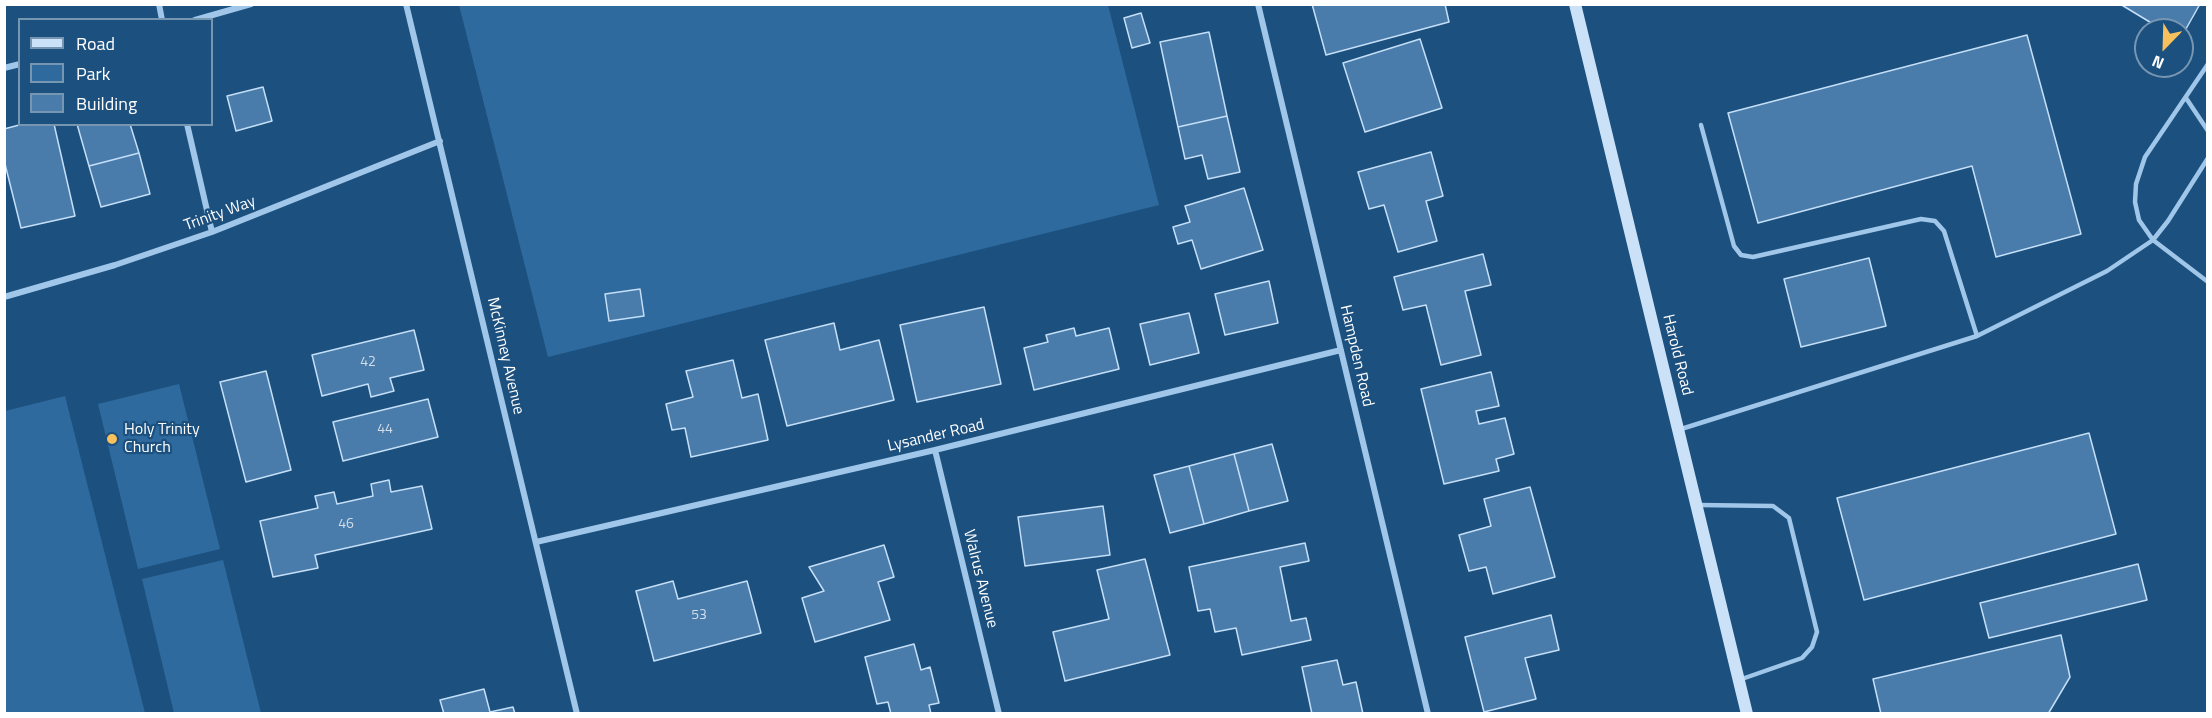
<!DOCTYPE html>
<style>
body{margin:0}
#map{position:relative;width:2212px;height:718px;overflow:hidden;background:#1c507f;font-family:"Titillium Web",sans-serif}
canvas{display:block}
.frame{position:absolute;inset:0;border:6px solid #fff;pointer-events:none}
.legend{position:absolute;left:18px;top:18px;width:195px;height:108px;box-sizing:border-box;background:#1c507f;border:2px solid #7796b2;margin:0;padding:8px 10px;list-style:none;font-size:18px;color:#fff}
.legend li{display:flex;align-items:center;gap:12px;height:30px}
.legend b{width:30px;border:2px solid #7796b2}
.north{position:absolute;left:2134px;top:18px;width:60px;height:60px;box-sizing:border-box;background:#1c507f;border:2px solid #7796b2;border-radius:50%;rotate:203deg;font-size:16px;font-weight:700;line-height:24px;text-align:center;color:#fff}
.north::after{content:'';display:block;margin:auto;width:21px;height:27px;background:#f9c05e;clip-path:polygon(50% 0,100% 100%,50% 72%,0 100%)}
</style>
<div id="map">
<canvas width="2212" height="718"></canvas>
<div class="frame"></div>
<ul class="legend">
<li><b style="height:8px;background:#cbe1f7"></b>Road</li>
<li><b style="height:16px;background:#2f6a9e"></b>Park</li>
<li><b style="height:16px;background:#4a7cab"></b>Building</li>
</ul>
<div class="north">N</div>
</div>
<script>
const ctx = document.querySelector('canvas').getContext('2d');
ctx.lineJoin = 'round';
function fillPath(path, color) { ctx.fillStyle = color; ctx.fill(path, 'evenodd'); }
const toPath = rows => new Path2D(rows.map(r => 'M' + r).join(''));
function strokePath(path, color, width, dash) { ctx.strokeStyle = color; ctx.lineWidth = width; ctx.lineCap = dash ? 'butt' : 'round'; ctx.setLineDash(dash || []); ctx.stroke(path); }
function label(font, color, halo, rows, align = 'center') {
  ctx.font = font + ' "Titillium Web",sans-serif'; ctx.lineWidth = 4.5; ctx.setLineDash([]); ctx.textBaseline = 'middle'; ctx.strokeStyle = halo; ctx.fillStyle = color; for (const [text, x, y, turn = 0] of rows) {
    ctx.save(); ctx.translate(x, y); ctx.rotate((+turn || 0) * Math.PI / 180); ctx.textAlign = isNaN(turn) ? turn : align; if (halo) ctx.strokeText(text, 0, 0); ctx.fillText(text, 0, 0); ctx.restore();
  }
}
fillPath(toPath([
 [459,5,1108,5,1159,205,548,357],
 [179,384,220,549,138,569,98,404],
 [65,396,145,713,5,713,5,411],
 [223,560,261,713,174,713,142,579]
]), '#2f6a9e');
const building = toPath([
 [1312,4,1445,4,1449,22,1326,55,1312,4],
 [2120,4,2200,4,2182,36,2182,30,2163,30,2120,4],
 [1141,13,1150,43,1132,48,1124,18,1141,13],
 [1209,32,1227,116,1178,127,1160,42,1209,32],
 [2027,35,2081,234,1996,257,1972,166,1758,223,1728,113,2027,35],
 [1420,39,1442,108,1365,132,1343,63,1420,39],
 [263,87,272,121,236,131,227,96,263,87],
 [1227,116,1240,172,1208,179,1202,155,1185,159,1178,127,1227,116],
 [23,124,54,124,75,216,21,228,4,160,4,129,23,124],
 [77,124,130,124,139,153,89,166,77,124],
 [1431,152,1443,196,1426,201,1437,241,1398,252,1384,205,1369,209,1358,172,1431,152],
 [139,153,150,194,101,207,89,166,139,153],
 [1244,188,1263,250,1201,269,1192,240,1178,244,1173,227,1190,222,1185,206,1244,188],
 [1483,254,1491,285,1465,291,1481,355,1441,365,1426,305,1403,310,1394,277,1483,254],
 [1869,258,1886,326,1801,347,1784,279,1869,258],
 [1269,281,1278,323,1225,335,1215,294,1269,281],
 [640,289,644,316,609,321,605,294,640,289],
 [984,307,1001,384,917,402,900,325,984,307],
 [1189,313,1199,353,1150,365,1140,324,1189,313],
 [834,323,840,350,879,340,894,400,787,426,765,340,834,323],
 [1074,328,1076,336,1109,328,1119,369,1034,390,1024,348,1048,342,1046,335,1074,328],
 [414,330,424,370,390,378,394,391,371,397,368,384,322,396,312,355,414,330],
 [733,360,742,398,758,394,768,440,691,457,685,428,672,430,666,404,693,397,686,371,733,360],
 [266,371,291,470,246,482,220,382,266,371],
 [1491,372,1499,406,1476,411,1479,424,1505,418,1514,454,1496,459,1499,471,1444,484,1421,389,1491,372],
 [428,399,438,437,343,461,333,422,428,399],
 [2089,433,2116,534,1864,600,1837,498,2089,433],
 [1272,444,1288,501,1249,511,1234,454,1272,444],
 [1234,454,1249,511,1204,524,1189,466,1234,454],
 [1189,466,1204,524,1170,533,1154,475,1189,466],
 [389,480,391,492,422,486,432,529,315,555,318,568,273,577,260,521,318,508,315,496,334,492,337,504,373,496,371,484,389,480],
 [1530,487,1555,577,1493,594,1486,567,1469,571,1459,535,1491,526,1484,499,1530,487],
 [1103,506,1110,555,1025,566,1018,517,1103,506],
 [1305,543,1309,561,1280,567,1291,621,1306,618,1311,640,1242,655,1236,628,1215,632,1210,609,1198,611,1189,567,1305,543],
 [884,545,894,577,878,582,890,620,815,642,802,598,824,591,809,567,884,545],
 [1145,559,1170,655,1065,681,1053,632,1109,619,1097,570,1145,559],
 [2138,564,2147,600,1989,638,1980,603,2138,564],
 [673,581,678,599,747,581,761,633,654,661,636,591,673,581],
 [1551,615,1559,650,1525,658,1536,699,1484,712,1465,637,1551,615],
 [2061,635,2070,677,2048,714,1881,714,1873,679,2061,635],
 [914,644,921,670,930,667,939,703,929,705,931,714,891,714,888,702,877,704,865,657,914,644],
 [1337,660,1343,685,1356,682,1363,714,1312,714,1302,667,1337,660],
 [484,689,490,712,513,707,515,714,444,714,440,700,484,689]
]);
fillPath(building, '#4a7cab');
strokePath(building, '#c4dff7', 1.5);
strokePath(toPath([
 [2208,64,2145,157,2136,184,2135,202,2139,220,2153,240,2208,282],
 [2186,98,2208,131],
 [1701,125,1734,246,1741,255,1753,257,1921,219,1935,221,1944,231,1977,336],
 [1678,430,1977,336,2107,271,2153,240,2168,221,2208,158],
 [1699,505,1773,506,1789,518,1817,632,1812,647,1802,658,1739,680]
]), '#a0c7e9', 4.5);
strokePath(toPath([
 [159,4,162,20],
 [406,4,577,714],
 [1258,4,1428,714],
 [195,20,251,4],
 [4,68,20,64],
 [187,124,212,232],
 [4,297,115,265,212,232,440,141],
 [935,450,999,714],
 [536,542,935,450,1341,350]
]), '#a0c7e9', 6);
strokePath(toPath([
 [1575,4,1747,714]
]), '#cbe1f7', 12);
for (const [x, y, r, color] of [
 [112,439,6,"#f9c05e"]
]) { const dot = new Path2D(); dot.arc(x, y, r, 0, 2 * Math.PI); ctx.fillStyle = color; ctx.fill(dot); strokePath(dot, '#1c507f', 2); }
label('14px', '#d2deea', null, [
 ["42",368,363],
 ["44",385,430],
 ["46",346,525],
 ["53",699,616]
]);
label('16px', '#fff', '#1c507f', [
 ["Trinity Way",220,214,-20],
 ["Harold Road",1677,355,76],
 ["McKinney Avenue",505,356,77],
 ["Hampden Road",1356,356,77],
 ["Lysander Road",936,436,-13],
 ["Walrus Avenue",980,579,76]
]);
label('16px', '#fff', '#1c507f', [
 ["Holy Trinity",124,430],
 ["Church",124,448]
], 'left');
</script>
